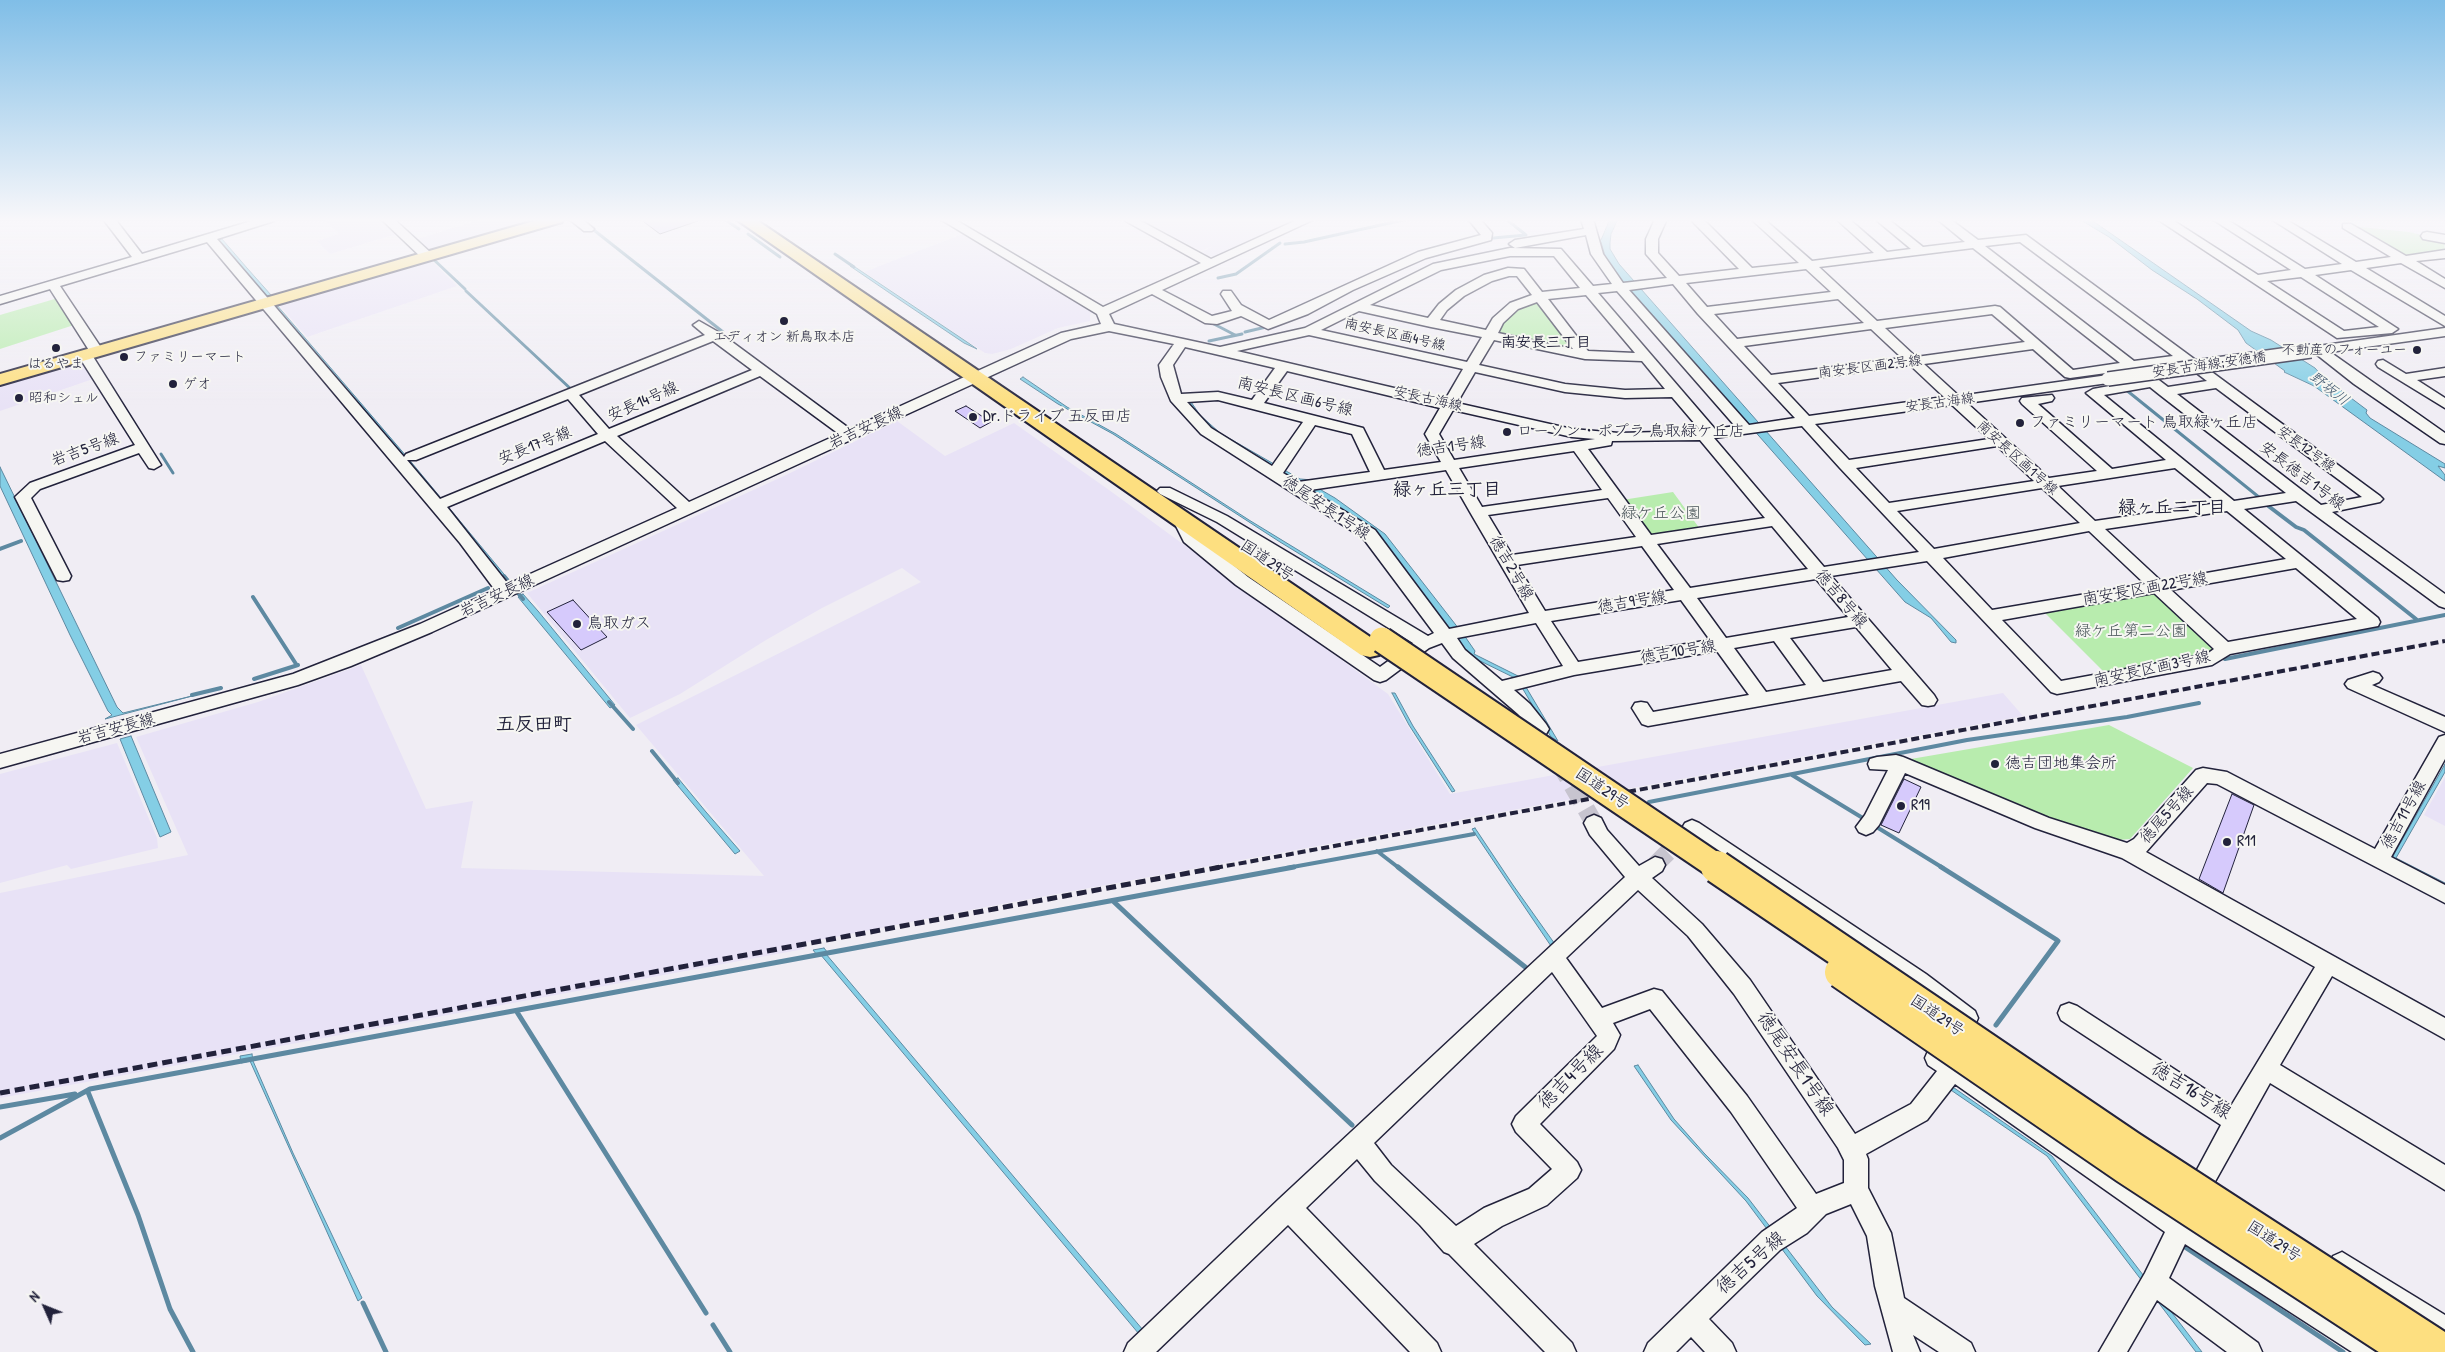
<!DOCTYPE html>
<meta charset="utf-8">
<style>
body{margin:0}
#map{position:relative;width:2445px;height:1352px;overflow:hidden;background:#f0edf4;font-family:"Patrick Hand",sans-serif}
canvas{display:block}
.north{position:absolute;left:20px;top:1282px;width:50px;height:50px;-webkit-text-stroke:4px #f6f6f2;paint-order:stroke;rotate:314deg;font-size:14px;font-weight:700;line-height:20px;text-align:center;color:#22223b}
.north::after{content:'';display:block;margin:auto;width:18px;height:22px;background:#22223b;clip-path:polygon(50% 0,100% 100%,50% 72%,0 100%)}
</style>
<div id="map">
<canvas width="2445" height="1352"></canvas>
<div class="north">N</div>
</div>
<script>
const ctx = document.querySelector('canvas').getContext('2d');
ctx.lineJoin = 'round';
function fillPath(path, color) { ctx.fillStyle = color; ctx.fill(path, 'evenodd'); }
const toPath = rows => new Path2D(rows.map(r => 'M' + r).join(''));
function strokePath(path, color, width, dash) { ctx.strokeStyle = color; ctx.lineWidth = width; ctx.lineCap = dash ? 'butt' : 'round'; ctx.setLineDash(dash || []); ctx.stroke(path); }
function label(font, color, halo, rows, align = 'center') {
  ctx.font = font + ' "Patrick Hand","Klee One",sans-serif'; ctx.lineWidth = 4; ctx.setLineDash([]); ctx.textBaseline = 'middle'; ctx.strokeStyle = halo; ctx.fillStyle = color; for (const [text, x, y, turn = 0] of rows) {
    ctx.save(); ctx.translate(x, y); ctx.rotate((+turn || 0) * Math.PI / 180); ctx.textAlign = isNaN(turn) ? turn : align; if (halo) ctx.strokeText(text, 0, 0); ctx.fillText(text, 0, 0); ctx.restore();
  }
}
fillPath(toPath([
 [329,219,381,219,397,234,330,254,317,241,339,234,325,220],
 [481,219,542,219,432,251,425,251,414,240],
 [1140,219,1302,219,1214,258,1202,252,1213,246,1201,251],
 [965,233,1093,312,1090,314,1090,321,1058,328,1011,349,992,354,985,353,864,272],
 [430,259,457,286,307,337,277,303],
 [82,361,93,379,0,411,0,385],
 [897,421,945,456,1014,423,1109,490,1388,694,1450,794,2003,693,2023,716,975,909,805,943,804,949,0,1098,0,893,188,855,136,737,258,702,361,665,426,809,473,801,461,868,764,876,636,725,921,582,902,568,822,608,766,640,680,694,630,718,527,593,784,476],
 [117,743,157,838,158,848,71,869,67,865,0,883,0,774],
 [2445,777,2445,826,2424,815]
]), '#e8e2f6');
fillPath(toPath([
 [754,219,758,219,818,260,910,325],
 [2351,226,2409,232,2444,240,2445,251,2408,256,2399,254],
 [58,298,74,325,0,349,0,315],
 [1536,303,1543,304,1577,352,1500,336,1498,332,1505,320,1522,308],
 [1673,492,1700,529,1653,536,1646,533,1622,500],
 [2151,593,2161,597,2213,645,2213,650,2194,657,2105,673,2043,611],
 [2109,725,2193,768,2130,839,2118,840,2053,821,1905,760]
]), '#b8ecae');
const water = toPath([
 [1610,219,1618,219,1611,234,1610,243,1610,249,1619,264,1897,580,1956,640,1956,643,1951,642,1931,618,1905,602,1612,269,1606,259,1601,242,1597,241,1601,240,1610,219],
 [2079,219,2090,219,2251,331,2271,340,2315,368,2323,377,2367,410,2366,413,2370,418,2445,464,2445,468,2438,466,2445,475,2445,481,2314,386,2284,372,2285,371,2246,343,2238,330,2197,299,2152,270,2109,237,2079,219],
 [222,239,247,268,271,295,267,296,219,240,222,239],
 [852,265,967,342,977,349,964,343,894,296,850,266,852,265],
 [276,304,407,457,508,579,504,581,273,305,276,304],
 [1023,377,1067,407,1116,434,1249,520,1390,606,1388,608,1280,542,1113,434,1058,404,1020,379,1023,377],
 [1189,399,1200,415,1220,433,1300,479,1313,480,1316,487,1335,498,1385,534,1466,638,1475,651,1474,654,1520,677,1558,741,1551,737,1517,679,1472,657,1469,657,1392,557,1299,481,1217,433,1197,415,1187,400,1189,399],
 [0,467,117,707,123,713,196,695,105,719,112,715,108,711,70,635,0,486,0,467],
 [523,594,538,611,615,705,610,708,518,597,523,594],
 [1392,693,1395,693,1413,726,1455,791,1452,792,1409,725,1392,693],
 [131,736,171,832,160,837,120,739,131,736],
 [2445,764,2445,772,2396,858,2445,883,2445,886,2396,861,2393,856,2445,764],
 [678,778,706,812,740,851,735,854,673,780,678,778],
 [1475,828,1513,885,1557,947,1553,949,1509,884,1472,829,1475,828],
 [824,948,828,953,826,954,1143,1330,1139,1334,820,954,817,955,813,950,824,948],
 [252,1054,253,1061,293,1153,362,1298,358,1301,250,1061,241,1063,240,1056,252,1054],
 [1638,1065,1674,1119,1704,1153,1748,1198,1832,1307,1871,1344,1865,1345,1817,1296,1746,1201,1671,1120,1634,1066,1638,1065],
 [1947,1083,2052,1156,2202,1352,2196,1352,2047,1156,1945,1086,1947,1083]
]);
fillPath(water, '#84cee5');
strokePath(water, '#5d89a1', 1);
strokePath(toPath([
 [724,219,739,229],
 [590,227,723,332],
 [748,234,780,257],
 [1493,238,1526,235,1506,219],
 [1285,244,1304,242,1408,219],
 [835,254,854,267],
 [432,258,465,289],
 [1218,278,1236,274,1280,243],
 [466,291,573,391],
 [1212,323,1235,335],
 [1245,332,1266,327],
 [1209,341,1242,334],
 [2125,389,2260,498],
 [161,454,173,473]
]), '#5d89a1', 3);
strokePath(toPath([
 [2267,505,2296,527,2304,530,2416,619],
 [0,549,21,541],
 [504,576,523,599],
 [253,597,296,664],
 [398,628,488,588],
 [2225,659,2445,615],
 [254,679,298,665],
 [192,695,221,688],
 [609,702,633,729],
 [652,751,678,783],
 [1792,775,1866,820],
 [1649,802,1967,740,2127,717,2199,703],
 [1875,826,1943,868],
 [1377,851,1399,868],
 [1287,868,1474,834]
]), '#5d89a1', 4);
strokePath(toPath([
 [1398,867,1529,970],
 [1941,867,2057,940],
 [1113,901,1352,1125],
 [517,1012,706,1313],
 [1996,1025,2058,941],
 [88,1092,138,1215,170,1309,193,1352],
 [0,1107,75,1094],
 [0,1138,90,1089,1294,867],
 [2185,1247,2343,1352],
 [363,1303,386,1352],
 [713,1325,730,1352]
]), '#5d89a1', 5);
const building = toPath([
 [640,219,697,219,698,221,660,234,640,219],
 [966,406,991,422,980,428,955,411,966,406],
 [573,600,607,637,581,650,547,612,573,600],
 [1904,779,1921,787,1899,833,1881,825,1904,779],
 [2232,794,2254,805,2223,893,2199,879,2232,794]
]);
fillPath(building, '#d6cafc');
strokePath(building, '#22223b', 1);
strokePath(toPath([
 [1559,762,1594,823],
 [1655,865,1686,834]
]), '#c7c4cf', 18, [18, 9]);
const minor = toPath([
 [103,219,115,219,142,254,258,219,276,219,274,221,217,239,404,457,406,454,705,335,693,325,699,321,720,333,850,429,1061,333,1101,324,1097,314,940,219,954,219,1103,307,1201,263,1122,219,1137,219,1211,259,1299,219,1315,219,1162,290,1212,316,1232,311,1221,294,1223,291,1231,291,1241,305,1269,320,1418,252,1481,235,1468,219,1480,219,1492,233,1491,240,1426,258,1353,290,1308,314,1268,329,1241,316,1217,324,1205,323,1152,294,1109,314,1114,324,1220,347,1305,328,1433,264,1510,248,1561,249,1593,286,1612,284,1591,254,1586,235,1515,248,1509,244,1515,240,1584,229,1581,219,1593,219,1603,254,1623,283,1667,278,1646,254,1646,239,1655,219,1667,219,1658,239,1658,253,1679,276,1739,269,1690,219,1703,219,1752,268,1799,263,1751,219,1764,219,1812,261,1874,253,1836,219,1849,219,1887,252,1911,249,1875,219,1888,219,1923,247,1965,242,1937,219,1950,219,1978,240,2026,235,2380,496,2383,499,2380,502,2332,512,2445,594,2445,608,2439,606,2296,501,2244,509,2378,618,2380,622,2378,626,2230,654,2212,665,2057,694,2051,692,1927,561,1831,576,1934,695,1937,700,1934,705,1928,706,1922,705,1901,681,1648,726,1642,724,1632,708,1635,703,1641,702,1647,703,1653,712,1749,695,1717,651,1574,675,1514,690,1530,704,1546,724,1549,729,1546,734,1540,736,1534,734,1518,714,1453,658,1442,643,1429,648,1386,680,1380,682,1374,680,1236,585,1184,542,1172,518,1175,515,1185,515,1196,535,1248,577,1380,667,1413,643,1217,522,1160,494,1157,491,1160,488,1170,488,1227,516,1428,636,1434,633,1363,538,1201,434,1171,401,1161,377,1159,365,1174,344,1109,331,1071,339,432,632,351,666,298,685,0,768,0,754,293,674,420,624,495,590,460,543,207,242,60,286,104,352,102,355,92,355,50,289,0,304,0,296,132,257,103,219],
 [2020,242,2173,356,2134,361,1985,246,2020,242],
 [1973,248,2120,363,2073,370,2000,307,1995,306,1877,321,1819,267,1973,248],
 [1510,256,1554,256,1580,288,1542,292,1524,269,1508,268,1484,275,1456,290,1439,304,1428,318,1370,305,1441,270,1510,256],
 [1806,269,1831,292,1707,307,1686,283,1806,269],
 [1509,276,1517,276,1532,295,1510,303,1493,318,1486,330,1440,320,1447,310,1464,296,1492,281,1509,276],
 [1673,284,1698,314,1795,418,1749,425,1629,290,1673,284],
 [1617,291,1735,426,1715,429,1598,293,1617,291],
 [1586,295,1635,353,1588,351,1548,299,1586,295],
 [1838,299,1864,323,1737,339,1714,314,1838,299],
 [1537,302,1573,349,1498,333,1503,323,1518,309,1537,302],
 [1359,311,1431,327,1482,337,1467,362,1321,330,1359,311],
 [1992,314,2025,342,1916,357,1885,328,1992,314],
 [1871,329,1902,358,1771,375,1744,346,1871,329],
 [1309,335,1463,369,1445,400,1237,351,1309,335],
 [1494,340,1585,359,1642,361,1665,389,1625,390,1565,384,1479,365,1494,340],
 [713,341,752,370,609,429,579,395,713,341],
 [1185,347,1275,368,1252,400,1218,392,1181,394,1173,365,1185,347],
 [2033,349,2065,377,2070,378,2128,370,2142,380,2093,389,2086,393,2166,460,2112,469,2038,404,2052,401,2054,398,2052,395,2022,398,2020,401,2022,404,2097,471,2049,478,1967,403,2108,383,2115,379,2113,376,2108,375,1959,396,1924,364,2033,349],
 [2182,362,2207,381,2168,387,2143,368,2182,362],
 [1910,365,1944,397,1809,416,1778,383,1910,365],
 [1287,371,1440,408,1425,434,1441,462,1384,470,1363,428,1264,403,1287,371],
 [1475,372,1565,392,1625,398,1672,397,1701,431,1619,433,1572,429,1457,403,1475,372],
 [760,376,839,434,689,502,617,436,760,376],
 [2150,387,2160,395,2286,493,2234,501,2104,395,2150,387],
 [2216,388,2362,497,2321,505,2177,394,2216,388],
 [568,399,598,434,440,499,407,460,416,460,568,399],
 [1218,400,1303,422,1272,466,1211,428,1187,402,1218,400],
 [1952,405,1989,439,1849,460,1815,424,1952,405],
 [1453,410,1572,437,1595,439,1454,460,1439,434,1453,410],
 [1315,425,1352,434,1370,472,1298,482,1283,473,1315,425],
 [1802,426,1840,468,1919,552,1824,567,1714,438,1802,426],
 [1700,440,1765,518,1651,535,1588,449,1611,445,1612,441,1700,440],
 [605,441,677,508,508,584,447,507,605,441],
 [1997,446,2034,481,1889,503,1856,468,1997,446],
 [1574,451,1602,490,1482,507,1459,468,1574,451],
 [2175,468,2218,503,2095,521,2058,486,2175,468],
 [1446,470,1470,512,1529,613,1449,629,1375,530,1310,490,1446,470],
 [2042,488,2080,523,1934,549,1897,511,2042,488],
 [1608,498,1636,537,1512,555,1488,515,1608,498],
 [2227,511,2286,559,2161,581,2105,529,2227,511],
 [1772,526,1808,569,1690,588,1657,544,1772,526],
 [2089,531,2145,584,1992,610,1943,558,2089,531],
 [1642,546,1674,590,1545,611,1517,565,1642,546],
 [2296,568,2357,619,2228,642,2171,590,2296,568],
 [1816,579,1848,617,1726,638,1697,598,1816,579],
 [2154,593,2214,649,2207,654,2061,681,2002,620,2154,593],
 [1681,600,1710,640,1578,662,1551,621,1681,600],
 [1536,623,1563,666,1502,681,1465,650,1457,638,1536,623],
 [1856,627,1892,670,1823,682,1790,638,1856,627],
 [1774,641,1806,685,1766,692,1734,648,1774,641],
 [381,219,394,219,431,253,433,256,431,259,423,259,381,219],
 [569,219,582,219,594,229,592,231,584,231,569,219],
 [2157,219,2171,219,2258,275,2291,270,2212,219,2226,219,2305,269,2342,264,2271,219,2285,219,2356,262,2391,257,2343,228,2343,224,2351,224,2406,256,2445,250,2445,258,2416,261,2445,279,2445,288,2401,263,2366,268,2445,316,2445,326,2351,270,2315,275,2398,329,2392,333,2337,338,2157,219],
 [2301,277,2379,327,2344,331,2267,281,2301,277],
 [2427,232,2445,235,2445,243,2423,239,2421,236,2423,233,2427,232],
 [2445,328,2445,336,2330,352,2445,433,2445,444,2440,443,2354,384,2316,354,2306,354,2304,351,2311,347,2445,328],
 [85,351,92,355,161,465,154,469,149,468,139,453,40,489,31,498,71,576,69,580,63,581,57,580,55,576,15,497,30,483,135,445,78,355,85,351],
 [2383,360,2406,374,2445,368,2445,376,2417,380,2445,398,2445,408,2378,367,2376,364,2378,361,2383,360],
 [2373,672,2379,674,2382,678,2379,682,2372,685,2445,717,2445,732,2348,688,2345,684,2348,680,2373,672],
 [2445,735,2445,759,2391,857,2445,885,2445,903,2217,784,2207,783,2146,852,2445,1018,2445,1039,2332,976,2280,1065,2445,1165,2445,1190,2270,1083,2212,1187,2204,1191,2196,1187,2192,1179,2221,1125,2061,1020,2058,1013,2061,1006,2069,1003,2077,1006,2231,1106,2315,967,2122,858,2035,828,1905,773,1879,825,1873,832,1866,835,1859,832,1856,827,1865,815,1888,770,1870,769,1868,764,1870,759,1877,757,1896,755,1903,757,2049,818,2127,843,2134,839,2196,770,2203,768,2227,772,2375,849,2439,737,2445,735],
 [1594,815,1601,818,1607,830,1639,866,1655,857,1662,859,1665,865,1662,871,1652,878,1702,924,1750,980,1855,1134,1911,1104,1937,1071,1928,1065,1925,1058,1928,1051,1936,1048,1944,1051,2189,1219,2218,1235,2384,1343,2388,1352,2352,1352,2185,1244,2169,1278,2258,1343,2262,1352,2227,1352,2157,1300,2127,1352,2099,1352,2145,1273,2165,1232,1955,1084,1927,1120,1866,1154,1868,1159,1868,1188,1891,1233,1904,1298,1971,1343,1975,1352,1939,1352,1913,1335,1920,1352,1893,1352,1875,1286,1867,1236,1851,1204,1826,1214,1807,1233,1780,1250,1709,1319,1732,1343,1736,1352,1705,1352,1691,1337,1676,1352,1644,1352,1648,1343,1762,1232,1797,1208,1731,1112,1650,1009,1613,1023,1620,1035,1614,1049,1540,1124,1577,1162,1581,1170,1577,1178,1547,1205,1502,1226,1474,1244,1572,1343,1576,1352,1545,1352,1449,1254,1444,1252,1420,1225,1375,1181,1357,1159,1306,1208,1437,1343,1441,1352,1410,1352,1288,1225,1156,1352,1124,1352,1128,1343,1279,1199,1625,877,1590,835,1584,823,1587,818,1594,815],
 [1638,890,1688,936,1734,994,1838,1148,1844,1160,1844,1183,1816,1194,1747,1096,1662,991,1654,989,1602,1008,1566,958,1638,890],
 [1552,972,1597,1036,1516,1116,1512,1124,1516,1132,1552,1169,1529,1189,1484,1208,1456,1226,1391,1165,1374,1143,1552,972],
 [1692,820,1699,823,1926,974,1975,1011,1978,1018,1975,1025,1967,1028,1959,1025,1910,988,1685,833,1682,828,1685,823,1692,820],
 [2342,1252,2445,1315,2445,1343,2333,1274,2329,1265,2333,1256,2342,1252]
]);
const major = toPath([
 [541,219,564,219,562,222,0,385,0,374,541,219]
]);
const highway = toPath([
 [736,219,755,219,1379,643,1382,649,1379,655,1370,657,1361,655,736,219]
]);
strokePath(minor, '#22223b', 3);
strokePath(major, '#22223b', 4);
strokePath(highway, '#22223b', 4);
fillPath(minor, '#f6f6f2');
fillPath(major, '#fddf80');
fillPath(highway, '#fddf80');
strokePath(toPath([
 [1215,868,2445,641]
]), '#22223b', 4, [8, 4]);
strokePath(toPath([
 [0,1093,1221,867]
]), '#22223b', 5, [10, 5]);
const minorBridge = toPath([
 [2108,379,2311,351]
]);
const highwayBridgeFar1 = toPath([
 [1382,640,1719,868]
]);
const highwayBridge = toPath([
 [1717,867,2130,1147,2445,1351],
 [1841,972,2125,1167,2408,1352]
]);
strokePath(minorBridge, '#22223b', 16, []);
strokePath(highwayBridgeFar1, '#22223b', 29, []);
strokePath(highwayBridge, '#22223b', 36, []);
strokePath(minorBridge, '#f6f6f2', 13);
strokePath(highwayBridgeFar1, '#fddf80', 25);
strokePath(highwayBridge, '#fddf80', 32);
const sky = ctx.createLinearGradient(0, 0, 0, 408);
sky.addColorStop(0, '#80bee7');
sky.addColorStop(0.54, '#f8f7fa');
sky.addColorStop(1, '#f8f7fa00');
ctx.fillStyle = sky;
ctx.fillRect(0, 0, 2445, 408);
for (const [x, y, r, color] of [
 [784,321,5,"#22223b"],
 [56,348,5,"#22223b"],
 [2417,350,5,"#22223b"],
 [124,357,5,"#22223b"],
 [173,384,5,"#22223b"],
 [19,398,5,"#22223b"],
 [973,417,5,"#22223b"],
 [2020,423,5,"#22223b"],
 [1507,432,5,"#22223b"],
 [577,624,5,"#22223b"],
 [1995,764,5,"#22223b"],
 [1901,806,5,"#22223b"],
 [2227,842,5,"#22223b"]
]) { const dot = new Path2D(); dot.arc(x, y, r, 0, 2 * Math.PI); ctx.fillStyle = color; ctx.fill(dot); strokePath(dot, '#f6f6f2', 2); }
label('14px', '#22223b', '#f6f6f2', [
 ["南安長区画4号線",1395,335,13],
 ["安長古海線;安徳橋",2209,365,-8],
 ["南安長区画2号線",1870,367,-7],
 ["安長古海線",1428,399,13],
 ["安長古海線",1940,403,-8],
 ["安長12号線",2306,449,36],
 ["南安長区画1号線",2017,458,42]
]);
label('14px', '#22223b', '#f6f6f2', [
 ["エディオン 新鳥取本店",784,337,"center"],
 ["不動産のフォーユー",2407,350,"right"],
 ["ファミリーマート",134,357],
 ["はるやま",56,364,"center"],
 ["ゲオ",183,384],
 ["昭和シェル",29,398]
], 'left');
label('bold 15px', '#22223b', '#f6f6f2', [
 ["南安長三丁目",1546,343]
]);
label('italic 15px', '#3f566e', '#f6f6f2', [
 ["野坂川",2329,389,38]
]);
label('16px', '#22223b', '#f6f6f2', [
 ["南安長区画6号線",1295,397,14],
 ["安長14号線",643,402,-24],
 ["岩吉安長線",866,428,-25],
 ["安長17号線",535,446,-22],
 ["徳吉1号線",1451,447,-8],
 ["岩吉5号線",85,450,-20],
 ["安長徳吉1号線",2302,476,37],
 ["徳尾安長1号線",1326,508,34],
 ["国道29号",1267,561,34],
 ["徳吉2号線",1511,568,60],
 ["南安長区画22号線",2145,589,-10],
 ["岩吉安長線",497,596,-25],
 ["徳吉8号線",1841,599,50],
 ["徳吉9号線",1632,602,-9],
 ["徳吉10号線",1678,652,-9],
 ["南安長区画3号線",2152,669,-12],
 ["岩吉安長線",116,729,-15],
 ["国道29号",1602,789,34],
 ["徳尾5号線",2167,815,-48],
 ["徳吉11号線",2404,815,-61],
 ["国道29号",1937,1016,34],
 ["国道29号",2274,1242,33]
]);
label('16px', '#22223b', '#f6f6f2', [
 ["Dr.ドライブ 五反田店",983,417],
 ["ファミリーマート 鳥取緑ヶ丘店",2030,423],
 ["ローソン・ポプラ 鳥取緑ケ丘店",1517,432],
 ["鳥取ガス",587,624],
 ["徳吉団地集会所",2005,764],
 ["R19",1911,806],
 ["R11",2237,842]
], 'left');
label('16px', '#485458', '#f6f6f2', [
 ["緑ケ丘公園",1661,514],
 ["緑ケ丘第二公園",2131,632]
]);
label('bold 18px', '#22223b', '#f6f6f2', [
 ["緑ヶ丘三丁目",1447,490],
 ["緑ヶ丘二丁目",2172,508]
]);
label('bold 19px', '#22223b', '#f6f6f2', [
 ["五反田町",534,725]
]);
label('19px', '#22223b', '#f6f6f2', [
 ["徳尾安長1号線",1795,1064,56],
 ["徳吉4号線",1571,1077,-45],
 ["徳吉16号線",2191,1091,32],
 ["徳吉5号線",1751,1263,-41]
]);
</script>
